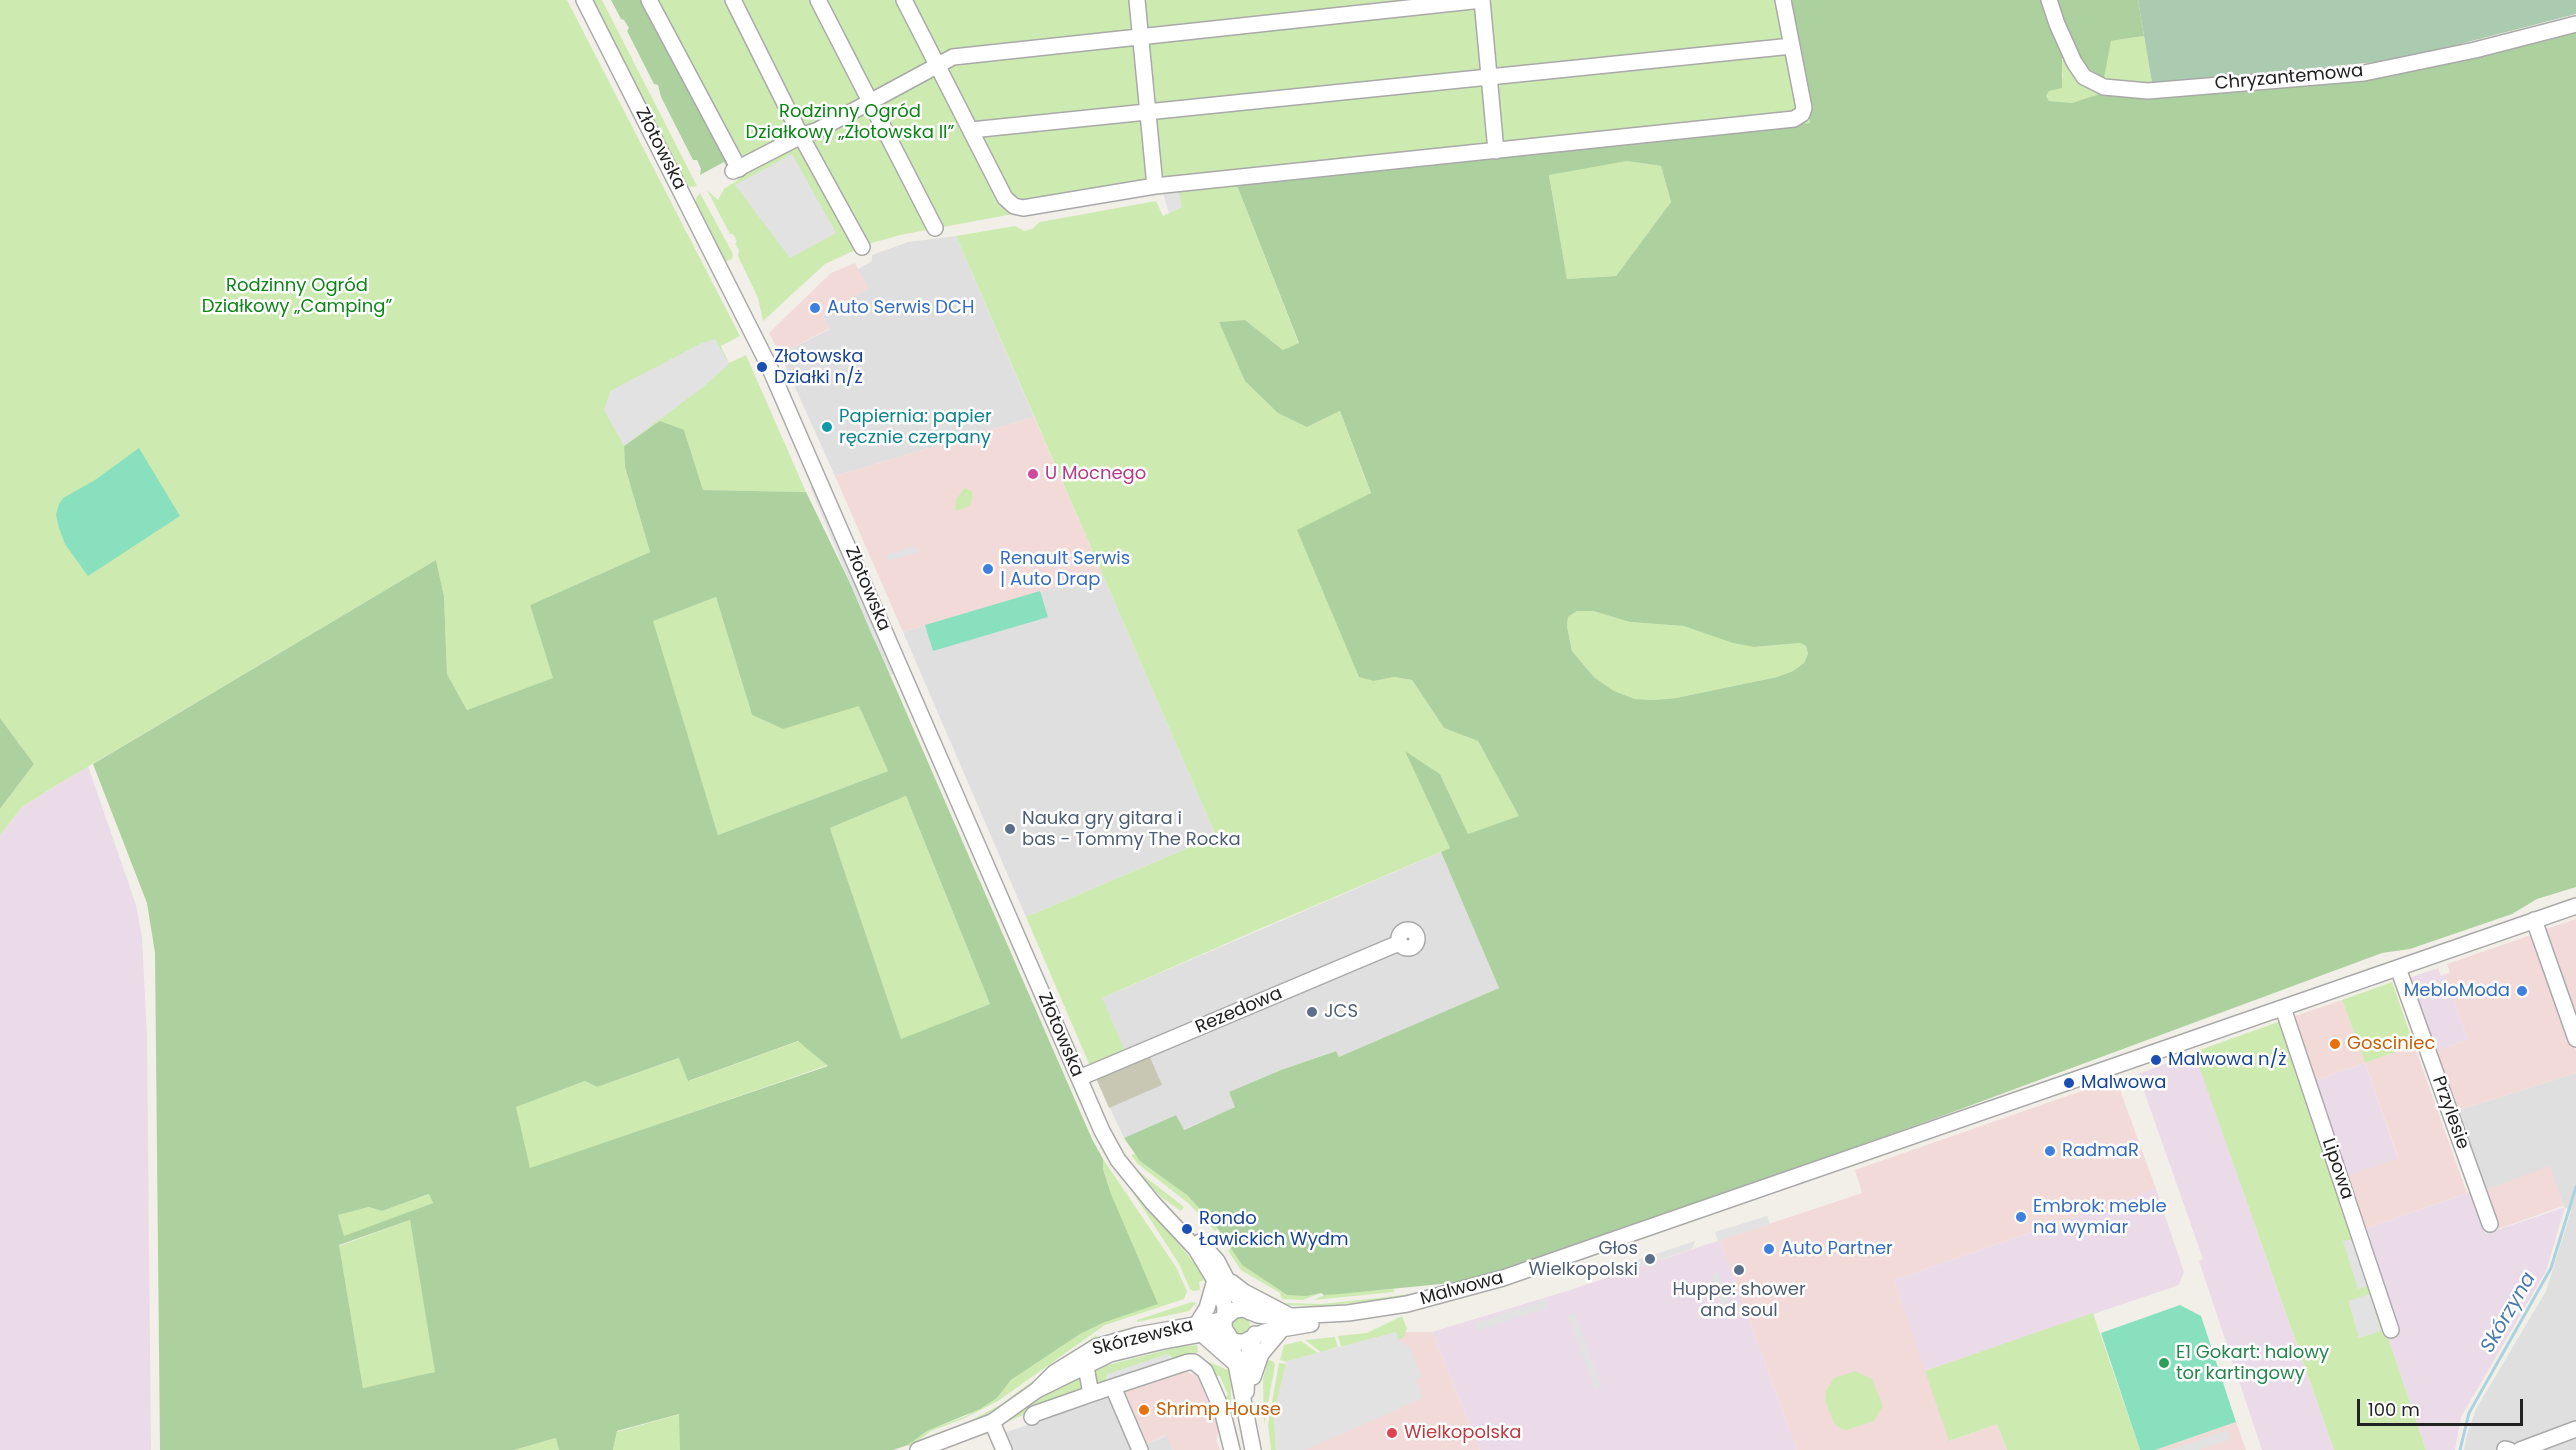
<!DOCTYPE html>
<meta charset="utf-8">
<style>
body{margin:0}
#map{position:relative;width:2576px;height:1450px;overflow:hidden;background:#f2efe9;font-family:Poppins,sans-serif}
canvas{display:block}
.scale{position:absolute;left:2357px;top:1399px;width:166px;height:27px;box-sizing:border-box;border:3px solid #222;border-top:0;padding-left:8px;font-size:18px;line-height:21px;white-space:nowrap;color:#222;-webkit-text-stroke:4px #fff;paint-order:stroke}
</style>
<div id="map">
<canvas width="2576" height="1450"></canvas>
<div class="scale">100 m</div>
</div>
<script>
const ctx = document.querySelector('canvas').getContext('2d');
ctx.lineJoin = 'round';
function fillPath(path, color) { ctx.fillStyle = color; ctx.fill(path, 'evenodd'); }
const toPath = rows => new Path2D(rows.map(r => 'M' + r).join(''));
function strokePath(path, color, width, dash) { ctx.strokeStyle = color; ctx.lineWidth = width; ctx.lineCap = dash ? 'butt' : 'round'; ctx.setLineDash(dash || []); ctx.stroke(path); }
function label(font, color, halo, rows, align = 'center') {
  ctx.font = font + ' Poppins,sans-serif'; ctx.lineWidth = 5; ctx.setLineDash([]); ctx.textBaseline = 'middle'; ctx.strokeStyle = halo; ctx.fillStyle = color; for (const [text, x, y, turn = 0] of rows) {
    ctx.save(); ctx.translate(x, y); ctx.rotate((+turn || 0) * Math.PI / 180); ctx.textAlign = isNaN(turn) ? turn : align; if (halo) ctx.strokeText(text, 0, 0); ctx.fillText(text, 0, 0); ctx.restore();
  }
}
fillPath(toPath([
 [956,236,1034,417,835,476,780,354,830,329,823,316,838,306,840,309,855,300,853,297,868,288,858,269,872,261,872,255,908,242],
 [1102,573,1216,836,1026,917,903,632],
 [1441,852,1499,988,1339,1058,1335,1051,1281,1070,1229,1092,1235,1107,1183,1130,1176,1115,1124,1138,1090,1066,1102,998],
 [2576,1073,2576,1450,2464,1450,2467,1434,2476,1409,2546,1291,2571,1211,2563,1206,2550,1167,2483,1191,2456,1111],
 [1120,1394,1143,1446,1167,1435,1173,1450,998,1450,992,1437]
]), '#e0dfdf');
fillPath(toPath([
 [855,263,869,288,853,297,855,300,840,309,838,307,823,316,830,328,780,354,769,333,831,273],
 [1034,417,1102,573,903,632,835,476],
 [2576,919,2576,1028,2545,936,2546,929],
 [2531,935,2537,940,2576,1051,2576,1073,2456,1111,2435,1051,2468,1040,2445,974,2450,973,2447,964],
 [2342,1000,2365,1063,2414,1045,2467,1193,2362,1230,2344,1177,2398,1157,2365,1063,2314,1081,2292,1017],
 [2116,1079,2156,1189,1894,1280,1950,1441,1997,1424,2007,1450,1797,1450,1720,1240,1862,1193,1855,1170],
 [2550,1166,2563,1206,2498,1229,2483,1191],
 [1396,1332,1432,1332,1480,1450,1276,1450,1274,1413,1286,1363],
 [1186,1372,1198,1376,1212,1410,1219,1430,1216,1440,1220,1450,1173,1450,1166,1435,1142,1446,1120,1394],
 [2236,1422,2246,1450,2155,1450]
]), '#f2dad9');
fillPath(toPath([
 [88,766,136,905,142,937,147,1037,151,1450,0,1450,0,835,22,807],
 [2438,968,2441,976,2445,974,2468,1040,2435,1051,2409,978],
 [2195,1053,2260,1240,2334,1450,2262,1450,2199,1261,2203,1259,2138,1074],
 [2365,1063,2398,1158,2347,1176,2314,1081],
 [2156,1189,2184,1272,2179,1285,1925,1371,1894,1280],
 [2470,1192,2485,1234,2565,1207,2546,1271,2461,1417,2455,1450,2426,1450,2386,1332,2362,1230],
 [1720,1240,1797,1450,1480,1450,1432,1332,1567,1291]
]), '#ebdbe8');
fillPath(toPath([
 [1149,1055,1162,1085,1109,1108,1096,1078]
]), '#c7c7b4');
fillPath(toPath([
 [0,0,567,0,740,336,721,346,723,351,729,363,746,355,806,492,703,490,684,430,624,446,625,467,650,552,530,605,554,678,467,710,447,674,444,596,436,560,57,785,22,807,0,835,0,809,34,764,0,718],
 [589,0,602,0,697,186,690,187,683,183],
 [645,0,1787,0,1810,123,1236,183,1299,344,1283,350,1245,320,1219,323,1307,427,1340,411,1371,494,1374,681,1394,677,1412,680,1444,728,1478,741,1520,816,1468,835,1440,774,1406,752,1450,848,1257,930,1102,998,1125,1051,1090,1066,1026,917,1216,836,956,236,1015,226,1024,231,1032,229,1040,222,1156,201,1163,216,1181,207,1178,189,1040,209,900,235,868,244,825,264,763,321,758,298,738,256,739,250,735,244,737,241,733,234,730,234,707,190,718,200,724,189,738,180],
 [2144,36,2152,83,2102,93,2072,103,2049,101,2046,96,2049,91,2063,77,2061,63,2064,57,2111,41],
 [1627,161,1661,166,1671,202,1616,276,1567,279,1549,174],
 [700,193,733,254,732,259,724,262,695,205,696,198],
 [965,488,972,491,972,501,968,507,955,511,956,499],
 [716,597,752,715,783,729,859,705,888,771,718,835,652,621],
 [1577,611,1593,611,1630,622,1684,626,1754,647,1800,643,1806,646,1808,654,1804,663,1793,671,1777,677,1676,698,1654,700,1635,699,1614,691,1594,677,1572,651,1567,626,1568,617],
 [906,796,990,1004,901,1040,830,828],
 [2392,982,2414,1045,2365,1063,2342,1000],
 [2281,1021,2426,1450,2334,1450,2194,1052],
 [799,1041,828,1065,530,1169,515,1107,585,1081,597,1087,680,1058,689,1081],
 [1134,1154,1187,1195,1218,1229,1215,1231,1188,1203,1138,1164,1131,1155],
 [1103,1159,1176,1267,1187,1291,1184,1299,1105,1325,998,1401,965,1418,931,1431,910,1447,908,1445,927,1431,966,1416,997,1398,1011,1380,1080,1334,1105,1322,1111,1194,1103,1169],
 [1133,1168,1134,1168,1184,1207,1181,1211,1161,1197],
 [1121,1174,1195,1264,1204,1280,1199,1282,1200,1290,1193,1291,1190,1289,1179,1264],
 [430,1194,433,1203,344,1237,337,1215,369,1207,382,1211],
 [410,1220,436,1373,363,1388,339,1246],
 [1231,1248,1242,1265,1287,1295,1321,1293,1303,1300,1282,1299,1280,1293,1241,1270,1228,1251],
 [1394,1289,1394,1292,1314,1300,1324,1295],
 [1422,1292,1383,1300,1322,1306,1284,1305,1283,1303,1322,1304,1387,1297],
 [1192,1302,1196,1303,1189,1311,1137,1322,1137,1320],
 [2093,1313,2140,1450,2007,1450,1997,1424,1949,1441,1925,1371],
 '1232 1325a9 9 0 1 1 18 0a9 9 0 1 1-18 0Z',
 [1402,1316,1407,1329,1402,1339,1398,1340,1396,1332,1341,1347,1338,1336,1367,1333],
 [1096,1335,1097,1338,1001,1407,986,1417,933,1437,933,1435,968,1422,1000,1405],
 [1335,1337,1338,1347,1321,1352,1305,1340],
 [1301,1341,1318,1353,1286,1362,1280,1360,1284,1345],
 [1197,1345,1198,1352,1174,1360,1169,1355,1107,1375,1106,1381,1100,1383,1095,1381,1092,1371,1096,1368,1178,1347],
 [1268,1360,1273,1361,1275,1365,1264,1425,1263,1379],
 [1206,1361,1228,1370,1231,1383,1231,1421,1224,1397,1228,1395,1220,1376,1212,1375],
 [1279,1363,1286,1364,1274,1413,1276,1450,1271,1450,1268,1425],
 [1855,1371,1872,1379,1883,1406,1874,1421,1847,1430,1841,1429,1834,1423,1825,1400,1826,1391,1834,1378],
 [1076,1377,1082,1381,1082,1390,1002,1424,1045,1392],
 [680,1414,680,1450,613,1450,617,1432],
 [557,1438,559,1450,514,1450]
]), '#cdebb0');
fillPath(toPath([
 [611,0,645,0,731,168,728,170,724,162,700,175,701,169,697,160,693,160,661,97,658,85,654,84,627,31,629,28,624,20,621,19],
 [1787,0,2138,0,2144,36,2111,41,2103,83,2064,57,2062,59,2062,88,2049,91,2046,96,2049,101,2072,103,2102,93,2343,81,2576,29,2576,887,2537,899,2512,914,2410,949,2382,953,1942,1116,1573,1247,1461,1282,1340,1294,1324,1295,1321,1293,1306,1296,1287,1295,1242,1265,1218,1229,1187,1195,1140,1161,1124,1138,1176,1115,1184,1130,1235,1107,1229,1092,1281,1070,1336,1051,1339,1057,1499,988,1441,852,1450,848,1405,751,1440,774,1468,834,1519,816,1478,741,1444,728,1412,680,1394,677,1374,681,1359,677,1297,530,1371,493,1340,411,1307,427,1278,413,1245,381,1219,322,1245,320,1283,350,1299,343,1236,183,1810,123],
 [1627,161,1661,166,1671,202,1616,276,1567,279,1549,175],
 [1577,611,1593,611,1630,622,1684,626,1733,643,1754,647,1800,643,1806,646,1808,654,1804,663,1793,671,1777,677,1676,698,1654,700,1635,699,1614,691,1594,677,1572,651,1567,626,1568,617],
 [660,421,684,430,703,490,806,492,850,583,1092,1139,1103,1159,1103,1169,1111,1194,1158,1304,1105,1322,1080,1334,1011,1380,997,1398,980,1409,927,1431,908,1445,893,1450,680,1450,679,1414,617,1431,613,1450,559,1450,556,1438,514,1450,160,1450,155,953,147,903,93,764,436,560,444,596,447,674,467,710,553,678,530,605,650,552,625,467,624,446],
 [716,597,752,715,783,729,859,706,888,771,718,835,653,621],
 [906,796,990,1004,901,1039,830,828],
 [798,1041,828,1066,530,1168,516,1107,585,1081,597,1087,679,1058,688,1081],
 [429,1194,433,1203,344,1236,338,1215,369,1207,382,1211],
 [410,1220,435,1372,363,1388,339,1245],
 [0,718,34,764,0,809]
]), '#add19e');
fillPath(toPath([
 [2138,0,2576,0,2576,14,2398,60,2152,83]
]), '#aacbaf');
fillPath(toPath([
 [139,448,180,516,88,576,65,544,59,528,56,515,59,504,63,498,95,480],
 [1040,591,1048,617,933,651,925,625],
 [2180,1305,2201,1316,2236,1422,2155,1450,2140,1450,2101,1333]
]), '#88e0be');
fillPath(toPath([
 [792,154,836,233,790,258,735,185],
 [1178,189,1182,207,1169,213,1162,190],
 [715,339,729,364,702,388,624,446,604,410,610,391,700,344],
 [816,484,897,672,891,675,872,635,810,487],
 [913,546,920,552,888,561,886,555],
 [1767,1216,1770,1224,1718,1241,1715,1232],
 [2352,1239,2368,1286,2358,1289,2343,1241],
 [1695,1241,1692,1249,1605,1278,1607,1270],
 [1718,1272,1729,1302,1722,1305,1711,1275],
 [2370,1294,2381,1331,2359,1338,2348,1301],
 [1546,1299,1548,1308,1477,1331,1474,1323],
 [1575,1313,1602,1387,1595,1390,1568,1316],
 [1396,1332,1398,1340,1410,1347,1422,1377,1415,1379,1423,1398,1305,1450,1276,1450,1274,1413,1287,1361],
 [1168,1354,1171,1361,1109,1382,1107,1374],
 [2228,1430,2231,1439,2199,1450,2169,1450]
]), '#e2e2e2');
strokePath(toPath([
 [2460,1450,2469,1413,2551,1268,2576,1187]
]), '#aad3df', 3);
const minor = toPath([
 [584,0,768,364,1102,1131,1118,1160,1153,1203,1196,1249,1216,1282,1225,1307,1224,1328,1231,1339,1253,1450],
 [649,0,739,169],
 [733,0,801,136,862,247],
 [818,0,935,228],
 [904,0,1005,198,1014,206,1023,208,1155,186,1794,119,1802,114,1804,108,1783,0],
 [1137,0,1155,186],
 [1482,0,1496,151],
 [2049,0,2057,24,2074,62,2084,77,2104,87,2148,91,2364,73,2475,50,2576,24],
 [971,130,1792,46],
 [733,171,801,136,818,130,953,57,1482,0],
 [2534,920,2576,1039],
 '1399 939a9 9 0 1 1 18 0a9 9 0 1 1-18 0Z',
 [2398,968,2490,1224],
 [2283,1008,2391,1330],
 [1079,1078,1399,943],
 [1200,1242,1217,1261,1232,1290,1250,1312],
 [1231,1282,1244,1292,1288,1315],
 [1197,1324,1207,1308,1215,1280],
 [1202,1334,1235,1363],
 [1253,1377,1261,1354,1282,1329],
 [1113,1387,1140,1450],
 [1037,1390,1054,1373,1096,1347,1138,1335,1217,1321,1225,1318,1235,1310,1244,1309,1258,1315,1275,1317,1348,1313,1407,1304,1503,1278,2576,906],
 [1246,1392,1248,1355,1255,1334],
 [1091,1394,1188,1362,1194,1362,1205,1371,1222,1410,1232,1450],
 [1032,1417,1034,1414,1091,1394,1084,1356],
 [992,1422,1004,1450],
 [2505,1449,2509,1450],
 [918,1450,992,1422,1037,1390,1110,1354,1159,1342,1202,1334,1219,1334,1237,1342,1244,1342,1264,1332,1311,1324],
 [2520,1450,2576,1429]
]);
strokePath(minor, '#a9a9a9', 18);
strokePath(minor, '#fff', 15);
for (const [x, y, r, color] of [
 [815,308,6,"#3f7fe0"],
 [762,367,6,"#1a4fb4"],
 [827,427,6,"#0f9aa8"],
 [1033,474,6,"#d1479c"],
 [988,569,6,"#3f7fe0"],
 [1010,829,6,"#5c6f8a"],
 [2522,991,6,"#3f7fe0"],
 [1312,1012,6,"#5c6f8a"],
 [2335,1044,6,"#e8710a"],
 [2156,1060,6,"#1a4fb4"],
 [2069,1083,6,"#1a4fb4"],
 [2050,1151,6,"#3f7fe0"],
 [2021,1217,6,"#3f7fe0"],
 [1187,1229,6,"#1a4fb4"],
 [1769,1249,6,"#3f7fe0"],
 [1650,1259,6,"#5c6f8a"],
 [1739,1270,6,"#5c6f8a"],
 [2164,1363,6,"#2e9e5b"],
 [1144,1410,6,"#e8710a"],
 [1392,1433,6,"#e0444e"]
]) { const dot = new Path2D(); dot.arc(x, y, r, 0, 2 * Math.PI); ctx.fillStyle = color; ctx.fill(dot); strokePath(dot, '#fff', 2); }
label('18px', '#222', '#fff', [
 ["Chryzantemowa",2289,78,-5],
 ["Złotowska",660,149,63],
 ["Złotowska",867,589,67],
 ["Rezedowa",1239,1011,-23],
 ["Złotowska",1060,1035,67],
 ["Przylesie",2450,1113,70],
 ["Lipowa",2337,1169,71],
 ["Malwowa",1462,1289,-15],
 ["Skórzewska",1143,1338,-14]
]);
label('18px', '#0c8416', '#fff', [
 ["Rodzinny Ogród",850,112],
 ["Działkowy „Złotowska II”",850,133],
 ["Rodzinny Ogród",297,286],
 ["Działkowy „Camping”",297,307]
]);
label('18px', '#366cbe', '#fff', [
 ["Auto Serwis DCH",827,308],
 ["Renault Serwis",1000,559],
 ["| Auto Drap",1000,580],
 ["MebloModa",2510,991,"right"],
 ["RadmaR",2062,1151],
 ["Embrok: meble",2033,1207],
 ["na wymiar",2033,1228],
 ["Auto Partner",1781,1249]
], 'left');
label('18px', '#164399', '#fff', [
 ["Złotowska",774,357],
 ["Działki n/ż",774,378],
 ["Malwowa n/ż",2168,1060],
 ["Malwowa",2081,1083],
 ["Rondo",1199,1219],
 ["Ławickich Wydm",1199,1240]
], 'left');
label('18px', '#0d838f', '#fff', [
 ["Papiernia: papier",839,417],
 ["ręcznie czerpany",839,438]
], 'left');
label('18px', '#b23c85', '#fff', [
 ["U Mocnego",1045,474]
], 'left');
label('18px', '#4e5e75', '#fff', [
 ["Nauka gry gitara i",1022,819],
 ["bas - Tommy The Rocka",1022,840],
 ["JCS",1324,1012],
 ["Głos",1638,1249,"right"],
 ["Wielkopolski",1638,1270,"right"],
 ["Huppe: shower",1739,1290,"center"],
 ["and soul",1739,1311,"center"]
], 'left');
label('18px', '#c56008', '#fff', [
 ["Gosciniec",2347,1044],
 ["Shrimp House",1156,1410]
], 'left');
label('18px', '#27864d', '#fff', [
 ["E1 Gokart: halowy",2176,1353],
 ["tor kartingowy",2176,1374]
], 'left');
label('18px', '#be3a42', '#fff', [
 ["Wielkopolska",1404,1433]
], 'left');
label('italic 20px', '#4a7aab', '#fff', [
 ["Skórzyna",2509,1313,-60]
]);
</script>
